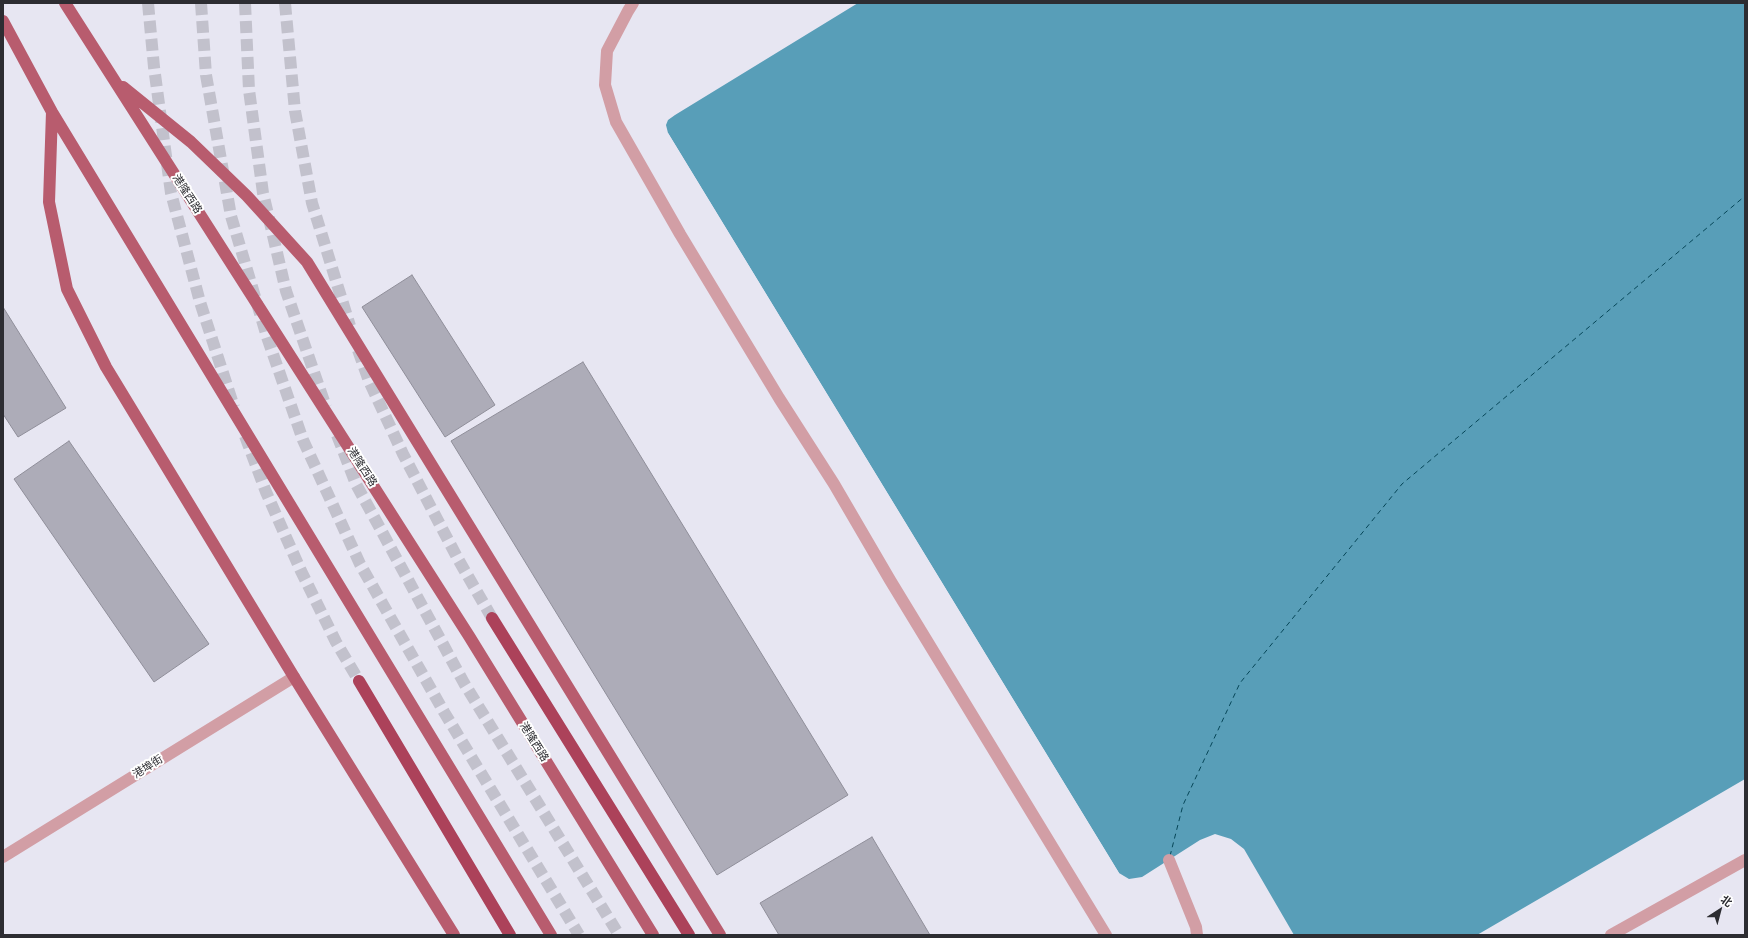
<!DOCTYPE html>
<meta charset="utf-8">
<style>
body{margin:0}
#map{position:relative;width:1748px;height:938px;overflow:hidden;background:#e7e6f2;font-family:Literata,"Noto Sans SC",serif}
canvas{display:block}
.frame{position:absolute;inset:0;border:4px solid #2d2d32;pointer-events:none}
.north{position:absolute;left:1700px;top:890px;width:40px;height:40px;-webkit-text-stroke:3px #fff;paint-order:stroke;rotate:36deg;font-size:11px;font-weight:700;line-height:16px;text-align:center;color:#2d2d32}
.north::after{content:'';display:block;margin:auto;width:14px;height:18px;background:#2d2d32;clip-path:polygon(50% 0,100% 100%,50% 72%,0 100%)}
</style>
<div id="map">
<canvas width="1748" height="938"></canvas>
<div class="frame"></div>
<div class="north">北</div>
</div>
<script>
const ctx = document.querySelector('canvas').getContext('2d');
ctx.lineJoin = 'round';
function fillPath(path, color) { ctx.fillStyle = color; ctx.fill(path, 'evenodd'); }
const toPath = rows => new Path2D(rows.map(r => 'M' + r).join(''));
function strokePath(path, color, width, dash) { ctx.strokeStyle = color; ctx.lineWidth = width; ctx.lineCap = dash ? 'butt' : 'round'; ctx.setLineDash(dash || []); ctx.stroke(path); }
function label(font, color, halo, rows, align = 'center') {
  ctx.font = font + ' Literata,"Noto Sans SC",serif'; ctx.lineWidth = 4; ctx.setLineDash([]); ctx.textBaseline = 'middle'; ctx.strokeStyle = halo; ctx.fillStyle = color; for (const [text, x, y, turn = 0] of rows) {
    ctx.save(); ctx.translate(x, y); ctx.rotate((+turn || 0) * Math.PI / 180); ctx.textAlign = isNaN(turn) ? turn : align; if (halo) ctx.strokeText(text, 0, 0); ctx.fillText(text, 0, 0); ctx.restore();
  }
}
fillPath(toPath([
 [858,3,1745,3,1745,779,1477,935,1294,935,1244,849,1231,839,1215,834,1200,840,1142,877,1129,879,1119,873,668,133,666,125,668,120,675,115]
]), '#589eb8');
fillPath(toPath([
 [668,133,1119,873,1117,874,667,134]
]), '#e7e6f2');
strokePath(toPath([
 [1170,856,1183,805,1240,683,1402,484,1745,196]
]), '#064658', 1, [5, 4]);
const building = toPath([
 [412,275,495,405,445,437,362,307,412,275],
 [3,307,66,408,18,437,3,414,3,307],
 [583,362,848,795,717,875,451,441,583,362],
 [69,441,209,644,154,682,14,479,69,441],
 [872,837,930,935,779,935,760,903,872,837]
]);
fillPath(building, '#adacb8');
strokePath(building, '#8f8e99', 1);
strokePath(toPath([
 [148,3,154,67,171,193,200,302,234,407],
 [201,3,206,75,231,216,267,337,303,440,360,564,444,712,579,935],
 [245,3,249,90,263,193,286,291,326,407],
 [285,3,295,111,312,203,350,326],
 [358,350,369,381,403,454,458,559,492,618],
 [337,435,356,484,464,683,619,935],
 [245,436,266,492,301,571,336,642,359,681]
]), '#c2c1cc', 12, [12, 6]);
strokePath(toPath([
 [633,3,628,11,607,51,605,85,616,122,680,234,779,398,834,484,890,580,1106,935],
 [3,857,294,677],
 [1169,860,1196,927,1197,935],
 [1611,935,1745,860]
]), '#d29ea5', 12);
strokePath(toPath([
 [65,3,469,636,653,935],
 [3,21,52,112,551,935],
 [123,87,191,142,247,196,307,262,720,935],
 [52,112,49,202,67,289,106,367,294,677,454,935]
]), '#b85c6e', 12);
strokePath(toPath([
 [492,618,689,935],
 [359,681,510,935]
]), '#ac425a', 12);
label('11px', '#2d2d32', '#fff', [
 ["港隆西路",187,194,57],
 ["港隆西路",362,467,57],
 ["港隆西路",534,742,58],
 ["港埠街",148,767,-32]
]);
</script>
